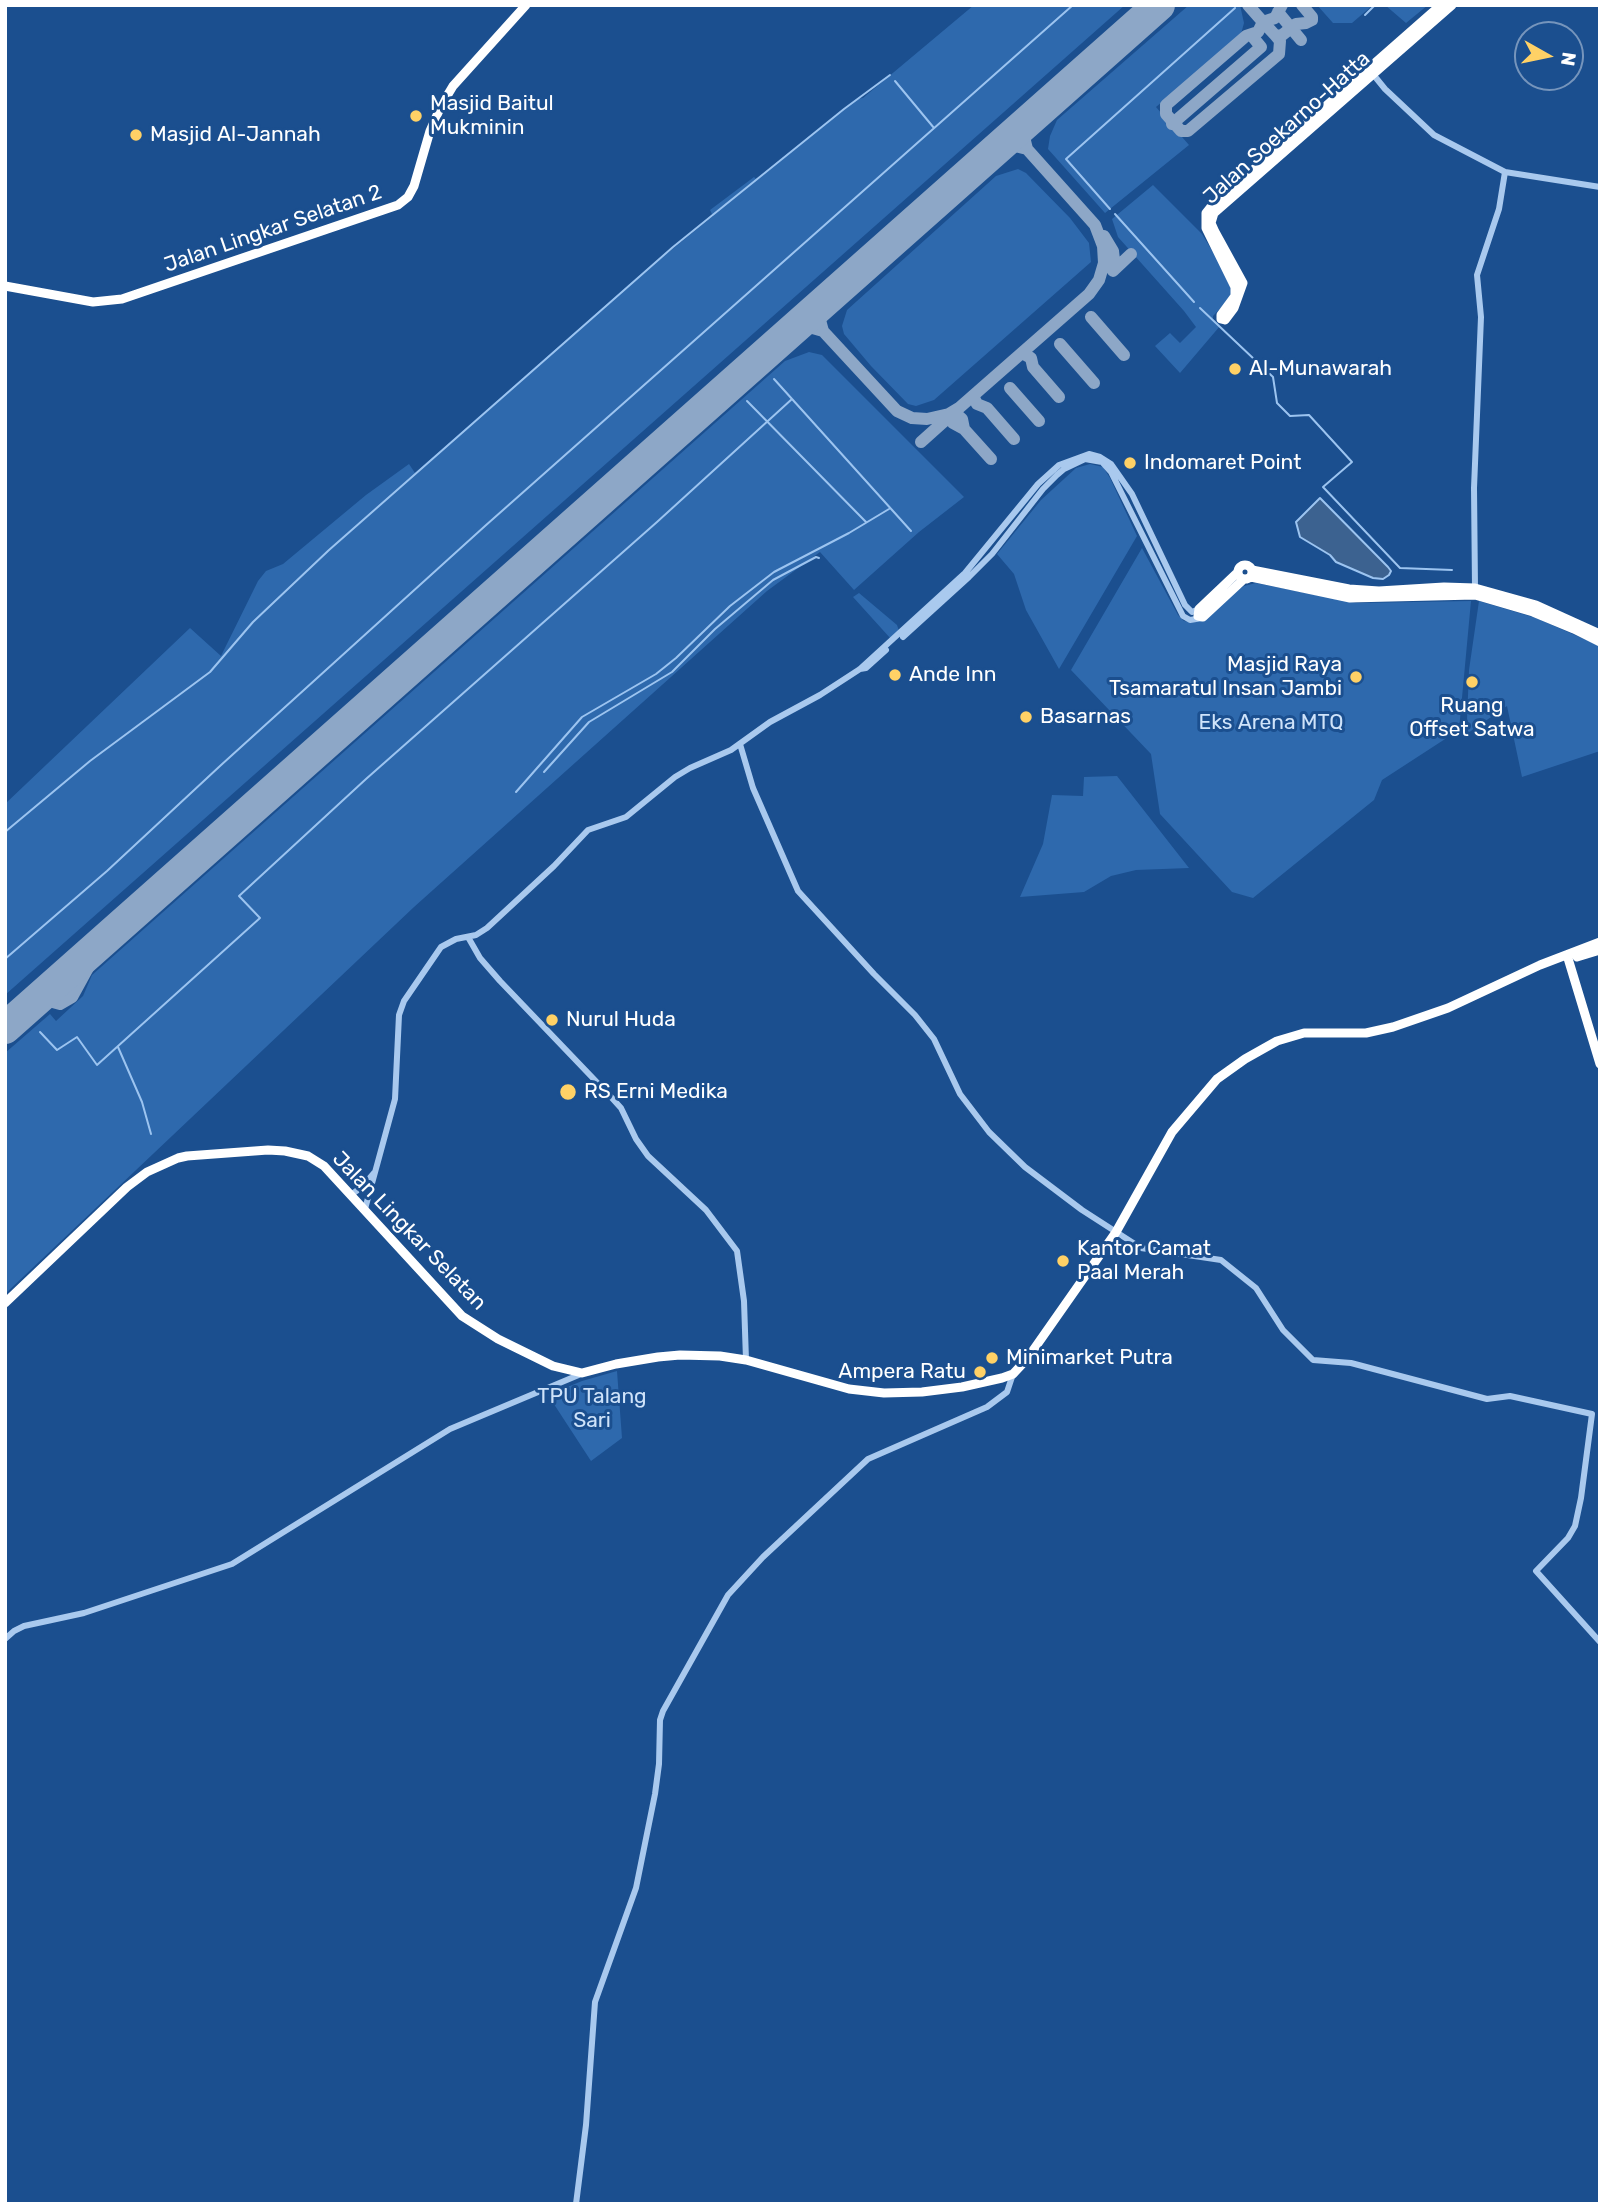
<!DOCTYPE html>
<style>
body{margin:0}
#map{position:relative;width:1605px;height:2209px;overflow:hidden;background:#1b4f8f;font-family:Rubik,sans-serif}
canvas{display:block}
.frame{position:absolute;inset:0;border:7px solid #fff;pointer-events:none}
.north{position:absolute;left:1514px;top:21px;width:70px;height:70px;box-sizing:border-box;background:#1b4f8f;border:2px solid #7695bc;border-radius:50%;rotate:99deg;font-size:19px;font-weight:700;line-height:28px;text-align:center;color:#fff}
.north::after{content:'';display:block;margin:auto;width:24px;height:32px;background:#ffd166;clip-path:polygon(50% 0,100% 100%,50% 72%,0 100%)}
</style>
<div id="map">
<canvas width="1605" height="2209"></canvas>
<div class="frame"></div>
<div class="north">N</div>
</div>
<script>
const ctx = document.querySelector('canvas').getContext('2d');
ctx.lineJoin = 'round';
function fillPath(path, color) { ctx.fillStyle = color; ctx.fill(path, 'evenodd'); }
const toPath = rows => new Path2D(rows.map(r => 'M' + r).join(''));
function strokePath(path, color, width, dash) { ctx.strokeStyle = color; ctx.lineWidth = width; ctx.lineCap = dash ? 'butt' : 'round'; ctx.setLineDash(dash || []); ctx.stroke(path); }
function label(font, color, halo, rows, align = 'center') {
  ctx.font = font + ' Rubik,sans-serif'; ctx.lineWidth = 6; ctx.setLineDash([]); ctx.textBaseline = 'middle'; ctx.strokeStyle = halo; ctx.fillStyle = color; for (const [text, x, y, turn = 0] of rows) {
    ctx.save(); ctx.translate(x, y); ctx.rotate((+turn || 0) * Math.PI / 180); ctx.textAlign = isNaN(turn) ? turn : align; if (halo) ctx.strokeText(text, 0, 0); ctx.fillText(text, 0, 0); ctx.restore();
  }
}
fillPath(toPath([
 [974,5,1125,5,5,995,5,804,190,628,221,656,258,581,266,571,283,564,366,495,409,464,415,473,632,282,713,216,710,210,754,177,757,180,844,109,857,99,863,98],
 [1189,5,1240,5,1244,23,1241,34,1156,107,1189,145,1105,213,1048,149,1050,136,1057,120],
 [1317,5,1373,5,1352,23,1333,23],
 [1385,5,1428,5,1406,23],
 [1018,169,1026,173,1070,218,1089,243,1091,262,934,400,916,406,908,404,871,366,844,334,842,326,847,310,996,176],
 [1153,185,1202,234,1228,277,1232,288,1232,296,1213,316,1213,319,1220,326,1180,373,1155,346,1170,333,1180,343,1196,327,1184,311,1118,237,1112,219],
 [809,352,822,355,964,497,919,532,854,590,820,552,767,591,414,907,5,1294,5,1053,50,1014,56,1021,83,996,92,975,785,361],
 [1090,464,1103,467,1110,478,1137,536,1059,669,1026,610,1014,574,997,554,1041,500,1076,468],
 [1142,548,1178,615,1184,621,1190,622,1244,586,1256,583,1356,603,1471,601,1459,730,1382,780,1374,800,1253,898,1232,892,1160,814,1151,754,1071,670],
 [859,593,897,625,899,631,891,639,853,597],
 [1479,601,1536,618,1600,646,1600,751,1522,777,1507,706,1468,733,1467,720,1469,670],
 [1117,776,1189,868,1136,870,1111,876,1084,892,1020,897,1043,844,1052,795,1083,796,1084,777],
 [617,1371,622,1438,591,1461,548,1395,582,1381]
]), '#2e69ad');
const water = toPath([
 [1320,498,1388,567,1391,571,1389,575,1383,579,1373,578,1336,562,1330,555,1300,537,1296,522,1320,498]
]);
fillPath(water, '#3c6290');
strokePath(water, '#9cc4f0', 2);
strokePath(toPath([
 [1365,15,1375,5],
 [895,81,934,128],
 [1110,209,1066,159,1235,8],
 [1115,214,1194,302],
 [1200,308,1273,377,1277,403,1290,416,1309,415,1352,462,1323,487,1400,568,1452,570],
 [774,379,911,531],
 [747,401,866,522],
 [544,772,589,722,672,672,715,629,773,580,816,557,819,558],
 [516,792,582,717,656,674,676,658,730,606,774,572,849,533,889,509],
 [5,832,90,761,210,672,253,622,329,550,673,247,844,109,890,75],
 [5,959,107,871,220,766,485,526,1073,5],
 [40,1032,57,1050,77,1037,97,1065,260,918,239,896,366,779,657,522,792,399],
 [118,1047,142,1102,151,1134]
]), '#9cc4f0', 2);
strokePath(toPath([
 [1248,5,1263,22,1275,35,1280,41,1279,54,1188,131,1181,131,1166,114,1166,105,1246,36,1258,32,1263,22,1275,18,1282,5],
 [1278,12,1301,40],
 [1127,34,1157,5],
 [1275,35,1281,36,1296,24,1306,23,1312,20,1312,17,1302,5],
 [1172,124,1261,47,1252,36],
 [1027,149,1023,133,1027,122],
 [1104,236,1113,251,1115,269],
 [1113,271,1131,254],
 [1091,317,1124,355],
 [795,328,809,327,823,331,897,411,912,418,927,419,949,414,959,408,1089,294,1099,280,1104,263,1103,246,1095,225,1027,149,1011,145,998,148],
 [823,331,820,320,824,302],
 [1060,344,1094,383],
 [1022,353,1031,358,1033,367,1059,397],
 [1010,388,1039,421],
 [973,396,977,404,987,408,1014,439],
 [964,429,991,459],
 [921,442,950,416,954,412,962,419,964,429,953,423,951,419,950,416,949,414],
 [66,974,56,974,45,981,44,994,49,1001,60,1004,72,997,101,944]
]), '#8da7c7', 12);
strokePath(toPath([
 [5,1028,1159,5]
]), '#8da7c7', 32);
strokePath(toPath([
 [1372,73,1385,89,1434,135,1505,172,1600,187],
 [1475,588,1474,488,1481,317,1477,275,1499,209,1505,172],
 [903,637,969,577,992,554,1043,489,1057,475,1064,469,1085,459,1102,462,1111,472,1183,616,1190,620,1202,618],
 [860,669,866,668,886,650],
 [740,744,753,788,798,891,874,974,915,1015,934,1039,960,1094,989,1132,1025,1167,1082,1210,1141,1248,1221,1260,1256,1288,1283,1330,1313,1360,1351,1363,1487,1399,1510,1396,1592,1414,1581,1498,1575,1526,1568,1538,1536,1571,1600,1642],
 [468,937,480,958,500,981,611,1097,621,1108,636,1139,648,1156,706,1210,737,1251,744,1301,746,1360],
 [352,1194,362,1187,374,1173],
 [365,1209,395,1099,399,1015,404,1001,441,947,456,939,476,935,487,928,554,866,588,830,626,817,675,777,690,768,731,750,770,722,820,695,860,669,965,573,1038,484,1059,465,1089,454,1100,457,1111,464,1132,494,1185,605,1192,612,1199,609],
 [5,1639,14,1631,24,1626,84,1613,232,1564,450,1429,581,1374],
 [576,2204,586,2125,595,2002,636,1888,655,1794,659,1764,660,1720,663,1711,728,1595,763,1557,868,1459,987,1407,1007,1392,1013,1374]
]), '#a9c9ee', 6);
strokePath(toPath([
 [1441,5,1210,208,1206,213,1206,228,1235,287,1235,296,1221,315,1221,319,1225,320,1234,308,1243,283,1215,232,1211,223,1214,213,1452,5],
 [5,286,93,302,122,299,398,205,408,197,414,186,430,131,441,106,453,86,526,5],
 '1238 572a7 7 0 1 1 14 0a7 7 0 1 1-14 0Z',
 [1252,570,1349,589,1379,591,1444,587,1475,588,1536,605,1600,634],
 [1238,572,1199,609,1198,616,1203,617,1244,579],
 [1251,577,1350,598,1475,595,1533,612,1574,629,1600,642],
 [1567,955,1600,1064],
 [1577,957,1600,950],
 [5,1303,127,1187,147,1172,178,1158,187,1156,268,1150,285,1151,308,1156,324,1166,462,1316,498,1339,553,1366,582,1373,616,1364,658,1357,680,1355,720,1356,746,1360,849,1389,884,1393,922,1392,962,1387,1002,1378,1013,1374,1027,1359,1116,1232,1172,1132,1217,1079,1245,1059,1277,1041,1304,1033,1366,1033,1393,1027,1448,1008,1540,965,1600,942]
]), '#fff', 9);
for (const [x, y, r, color] of [
 [416,116,7,"#ffd166"],
 [136,135,7,"#ffd166"],
 [1235,369,7,"#ffd166"],
 [1130,463,7,"#ffd166"],
 [895,675,7,"#ffd166"],
 [1356,677,7,"#ffd166"],
 [1472,682,7,"#ffd166"],
 [1026,717,7,"#ffd166"],
 [552,1020,7,"#ffd166"],
 [568,1092,9,"#ffd166"],
 [1063,1261,7,"#ffd166"],
 [992,1358,7,"#ffd166"],
 [980,1372,7,"#ffd166"]
]) { const dot = new Path2D(); dot.arc(x, y, r, 0, 2 * Math.PI); ctx.fillStyle = color; ctx.fill(dot); strokePath(dot, '#1b4f8f', 2.5); }
label('21px', '#fff', '#1b4f8f', [
 ["Masjid Baitul",430,104],
 ["Mukminin",430,128],
 ["Masjid Al-Jannah",150,135],
 ["Al-Munawarah",1249,369],
 ["Indomaret Point",1144,463],
 ["Masjid Raya",1342,665,"right"],
 ["Tsamaratul Insan Jambi",1342,689,"right"],
 ["Ande Inn",909,675],
 ["Ruang",1472,706,"center"],
 ["Offset Satwa",1472,730,"center"],
 ["Basarnas",1040,717],
 ["Nurul Huda",566,1020],
 ["RS Erni Medika",584,1092],
 ["Kantor Camat",1077,1249],
 ["Paal Merah",1077,1273],
 ["Minimarket Putra",1006,1358],
 ["Ampera Ratu",966,1372,"right"]
], 'left');
label('21px', '#fff', '#1b4f8f', [
 ["Jalan Soekarno-Hatta",1287,128,-42],
 ["Jalan Lingkar Selatan 2",273,229,-19],
 ["Jalan Lingkar Selatan",409,1231,46]
]);
label('21px', '#cfe3fa', '#1b4f8f', [
 ["Eks Arena MTQ",1271,723],
 ["TPU Talang",592,1397],
 ["Sari",592,1421]
]);
</script>
